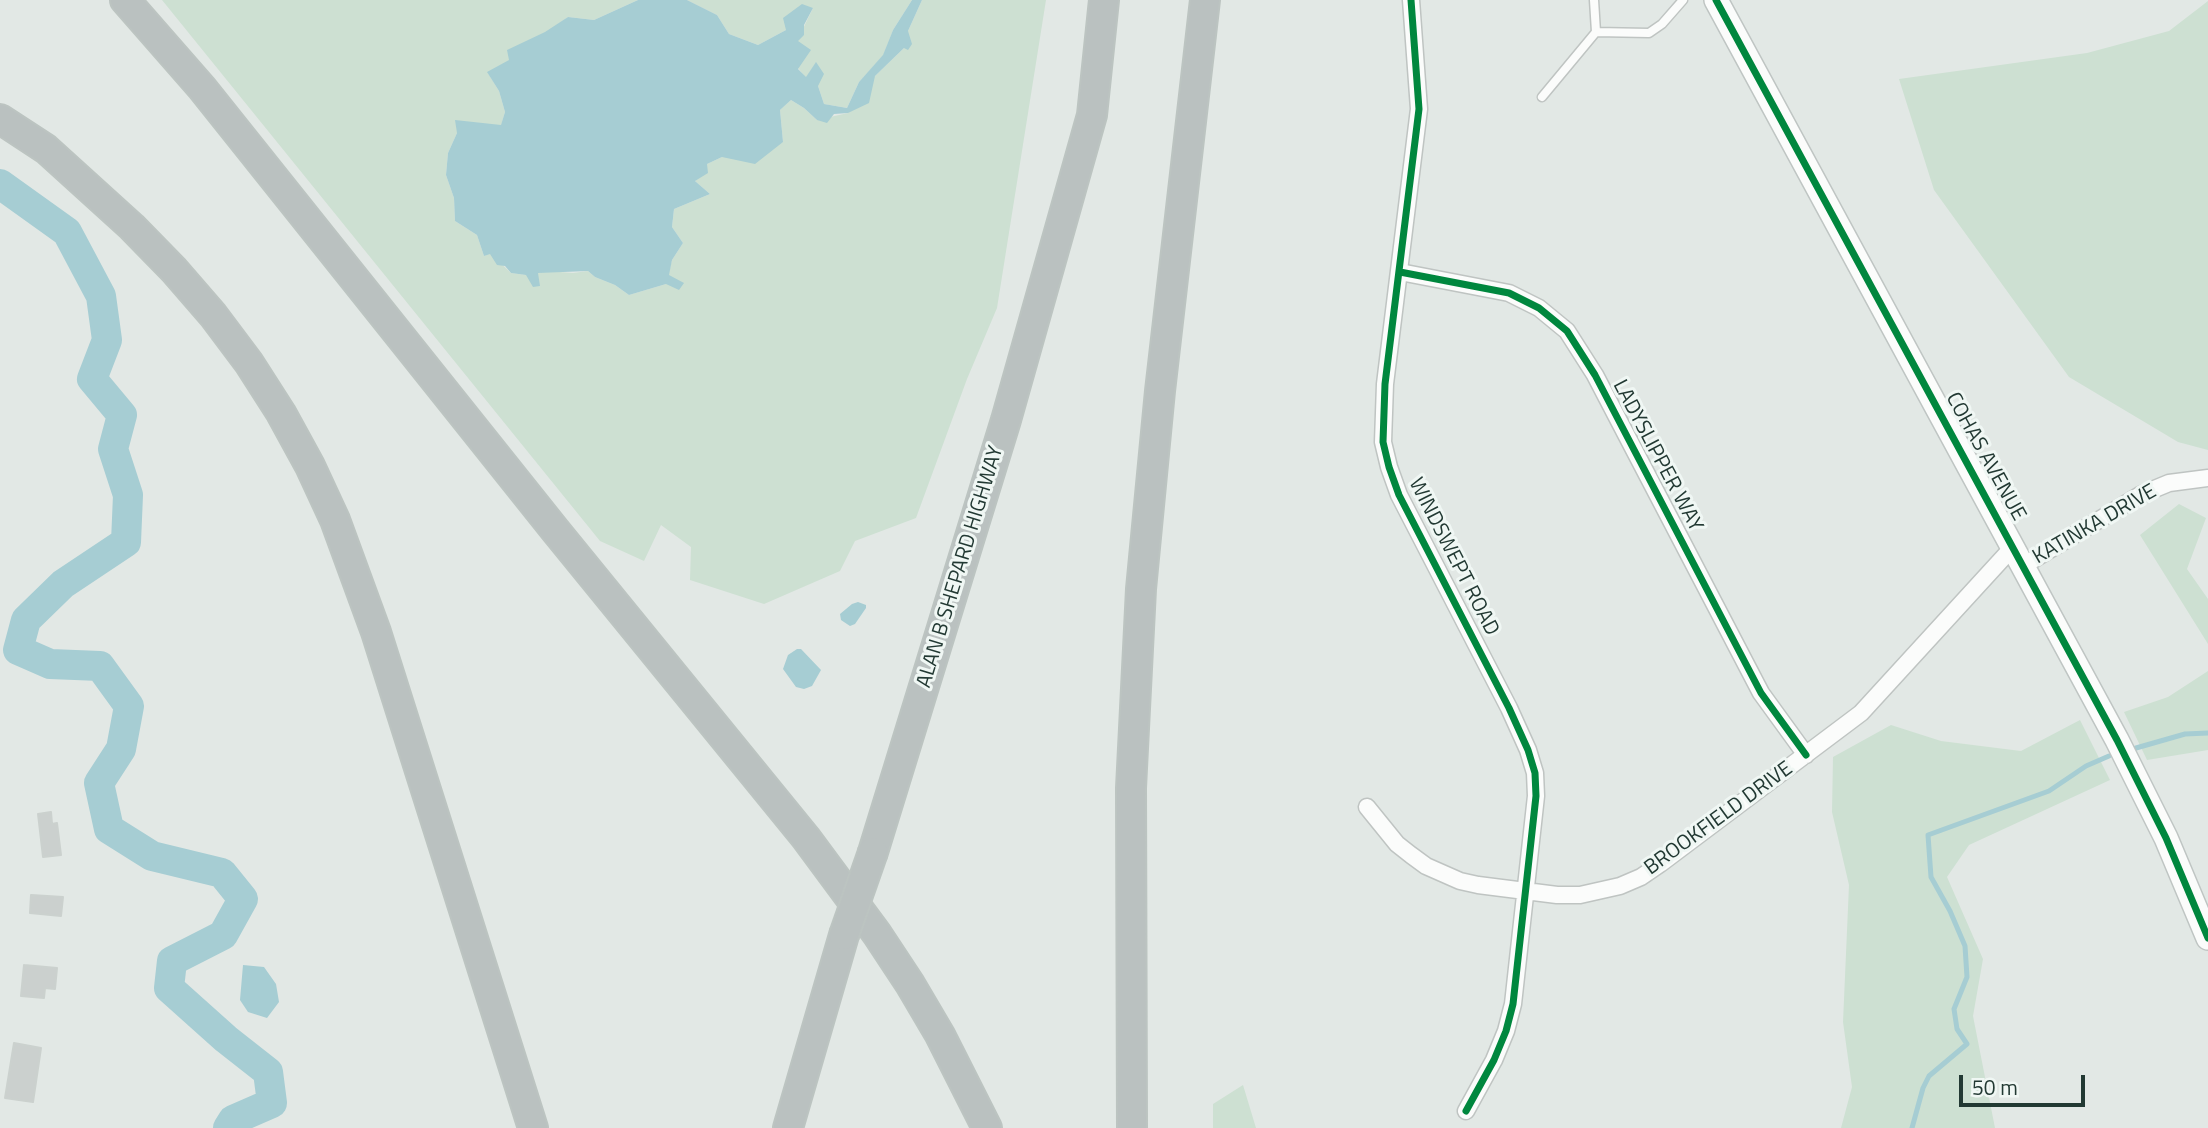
<!DOCTYPE html>
<style>
body{margin:0}
#map{position:relative;width:2208px;height:1128px;overflow:hidden;background:#e2e8e5;font-family:"Titillium Web",sans-serif}
canvas{display:block}
.scale{position:absolute;left:1959px;top:1075px;width:126px;height:32px;box-sizing:border-box;border:4px solid #223933;border-top:0;padding-left:9px;font-size:21px;line-height:24px;white-space:nowrap;color:#223933;-webkit-text-stroke:5px #f0f7f4;paint-order:stroke}
</style>
<div id="map">
<canvas width="2208" height="1128"></canvas>
<div class="scale">50 m</div>
</div>
<script>
const ctx = document.querySelector('canvas').getContext('2d');
ctx.lineJoin = 'round';
function fillPath(path, color) { ctx.fillStyle = color; ctx.fill(path, 'evenodd'); }
const toPath = rows => new Path2D(rows.map(r => 'M' + r).join(''));
function strokePath(path, color, width, dash) { ctx.strokeStyle = color; ctx.lineWidth = width; ctx.lineCap = dash ? 'butt' : 'round'; ctx.setLineDash(dash || []); ctx.stroke(path); }
function label(font, color, halo, rows, align = 'center') {
  ctx.font = font + ' "Titillium Web",sans-serif'; ctx.lineWidth = 6; ctx.setLineDash([]); ctx.textBaseline = 'middle'; ctx.strokeStyle = halo; ctx.fillStyle = color; for (const [text, x, y, turn = 0] of rows) {
    ctx.save(); ctx.translate(x, y); ctx.rotate((+turn || 0) * Math.PI / 180); ctx.textAlign = isNaN(turn) ? turn : align; if (halo) ctx.strokeText(text, 0, 0); ctx.fillText(text, 0, 0); ctx.restore();
  }
}
fillPath(toPath([
 [162,0,638,0,594,20,568,17,510,60,488,73,499,91,505,112,501,126,457,133,448,153,446,175,454,198,455,221,477,235,484,256,490,253,511,273,526,275,547,271,573,273,588,271,595,277,615,285,629,295,666,284,683,284,668,276,672,260,683,243,672,227,674,209,710,194,695,181,707,164,722,157,783,142,780,110,791,100,804,108,817,120,848,113,875,76,904,48,908,31,922,0,1046,0,997,308,967,379,916,518,855,541,840,571,764,604,690,580,691,547,661,525,644,561,600,541],
 [687,0,912,0,893,30,883,56,859,82,847,108,824,104,818,86,816,63,806,78,798,68,797,41,813,8,786,30,758,45,729,34,717,15],
 [2208,1,2208,450,2178,442,2069,377,1934,190,1899,79,2087,53,2169,31],
 [2179,504,2206,518,2187,569,2208,599,2208,644,2140,535],
 [2208,671,2208,750,2147,760,2124,712,2168,697],
 [2080,720,2110,780,1969,845,1947,877,1983,959,1973,1016,1995,1128,1841,1128,1852,1087,1843,1022,1849,885,1832,812,1833,757,1891,725,1941,741,2021,751],
 [1243,1085,1256,1128,1213,1128,1213,1104]
]), '#cde0d2');
fillPath(toPath([
 [638,0,687,0,717,15,729,34,758,45,786,30,783,18,802,4,813,8,804,25,804,35,798,41,811,50,798,69,806,77,816,62,824,74,818,86,824,104,847,108,859,82,883,55,893,30,912,0,922,0,908,31,912,44,908,50,904,48,875,76,869,103,848,113,834,114,827,123,817,120,804,108,791,100,780,110,783,142,755,164,722,157,707,164,708,173,695,181,710,194,674,209,672,227,683,243,672,260,669,275,684,283,679,290,666,284,629,295,615,285,595,277,588,271,538,273,540,286,533,287,526,275,511,273,505,266,497,265,490,254,484,256,477,235,455,221,454,198,446,175,448,153,457,133,455,120,501,125,505,112,499,91,487,72,509,60,507,50,545,32,568,17,594,20],
 [858,602,866,605,866,608,855,624,850,626,841,620,840,614,852,604],
 [797,649,801,649,821,670,812,686,804,689,796,687,783,669,788,655],
 [243,965,264,967,276,984,279,1002,267,1018,248,1012,240,1000]
]), '#a6cdd3');
strokePath(toPath([
 [2136,748,2185,734,2208,733],
 [1912,1128,1923,1088,1929,1076,1967,1044,1957,1029,1954,1009,1967,977,1965,946,1950,911,1931,877,1928,835,2049,791,2086,766,2109,756]
]), '#a6cdd3', 5);
strokePath(toPath([
 [0,184,67,232,101,296,107,340,92,379,122,415,113,449,128,495,126,542,63,584,26,620,18,650,50,664,100,666,129,706,121,749,99,783,109,829,152,856,222,873,243,899,223,935,172,961,169,988,226,1039,268,1072,272,1103,233,1120,228,1128]
]), '#a6cdd3', 30);
const building = toPath([
 [51,812,52,824,57,823,61,855,43,857,38,814,51,812],
 [31,895,63,897,61,916,30,913,31,895],
 [24,965,57,968,55,989,45,988,44,998,21,996,24,965],
 [14,1043,41,1048,33,1102,5,1098,14,1043]
]);
fillPath(building, '#cbd0ce');
strokePath(building, '#cbd1ce', 2);
const lane = toPath([
 [1594,0,1596,32],
 [1542,97,1596,32,1649,33,1662,24,1683,0]
]);
const street = toPath([
 [1411,0,1419,109,1385,384,1383,442,1389,467,1399,495,1509,708,1528,750,1535,773,1536,796,1513,1004,1506,1031,1494,1060,1466,1111],
 [1400,272,1509,293,1539,308,1567,331,1595,375,1761,693,1806,755],
 [2023,566,2140,495,2169,483,2208,478],
 [1367,807,1397,844,1411,855,1426,866,1460,881,1478,885,1557,895,1580,895,1620,886,1641,877,1660,864,1861,713,2013,547]
]);
const secondary = toPath([
 [1716,0,2117,740,2166,838,2208,938]
]);
const highway = toPath([
 [125,0,202,88,555,530,806,838,877,934,910,984,940,1035,987,1128],
 [0,119,46,149,132,227,174,270,213,315,249,363,281,413,310,466,335,520,376,632,533,1128],
 [873,852,1006,420,1092,115,1104,0],
 [788,1128,844,935],
 [1132,1128,1131,788,1141,589,1160,391,1205,0]
]);
strokePath(lane, '#bfc4c2', 11);
strokePath(street, '#bfc4c2', 19);
strokePath(secondary, '#bfc5c3', 26);
strokePath(highway, '#bcc4c1', 32);
strokePath(lane, '#fbfcfb', 8);
strokePath(street, '#fbfcfb', 16);
strokePath(secondary, '#fbfcfb', 23);
strokePath(highway, '#bac1c0', 28);
const highwayBridge = toPath([
 [844,935,873,852]
]);
strokePath(highwayBridge, '#bcc4c1', 32, []);
strokePath(highwayBridge, '#bac1c0', 28);
strokePath(toPath([
 [1411,0,1419,109,1385,384,1383,442,1389,467,1399,495,1509,708,1528,750,1535,773,1536,796,1513,1004,1506,1031,1494,1060,1466,1111],
 [1716,0,2117,740,2166,838,2208,938],
 [1400,272,1509,293,1539,308,1567,331,1595,375,1761,693,1806,755]
]), '#00873e', 7);
label('21px', '#223933', '#f0f7f4', [
 ["LADYSLIPPER WAY",1657,456,62],
 ["COHAS AVENUE",1985,457,61],
 ["KATINKA DRIVE",2095,525,-30],
 ["WINDSWEPT ROAD",1453,557,63],
 ["ALAN B SHEPARD HIGHWAY",961,567,-73],
 ["BROOKFIELD DRIVE",1719,819,-36]
]);
</script>
